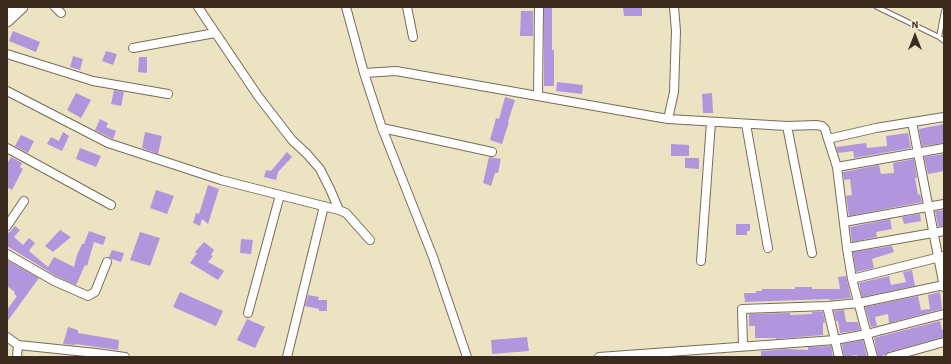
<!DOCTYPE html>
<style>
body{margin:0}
#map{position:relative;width:951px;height:364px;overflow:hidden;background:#ece3c3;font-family:"Patrick Hand",sans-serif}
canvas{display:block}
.frame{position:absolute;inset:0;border:8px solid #3b2a1e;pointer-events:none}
.north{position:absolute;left:895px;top:16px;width:40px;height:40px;-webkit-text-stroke:3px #fcf5e5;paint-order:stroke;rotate:0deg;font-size:11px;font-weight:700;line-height:16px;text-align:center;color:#3b2a1e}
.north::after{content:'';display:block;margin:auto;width:14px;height:18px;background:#3b2a1e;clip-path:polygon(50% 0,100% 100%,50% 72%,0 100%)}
</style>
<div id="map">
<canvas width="951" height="364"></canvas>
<div class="frame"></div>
<div class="north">N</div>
</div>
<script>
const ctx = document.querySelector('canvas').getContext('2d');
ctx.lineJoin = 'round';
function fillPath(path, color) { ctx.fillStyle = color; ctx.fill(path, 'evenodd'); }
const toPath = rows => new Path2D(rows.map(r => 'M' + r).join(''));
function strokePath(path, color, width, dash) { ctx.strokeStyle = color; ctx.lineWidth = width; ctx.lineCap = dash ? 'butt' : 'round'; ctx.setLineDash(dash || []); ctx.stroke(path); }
fillPath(toPath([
 [544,7,552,7,552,50,554,50,554,86,544,86],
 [623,7,642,7,642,16,624,16],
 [521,11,533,11,533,36,520,36],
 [13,31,40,42,36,52,9,41],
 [106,51,117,54,113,65,102,61],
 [73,56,83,59,80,70,70,67],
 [139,57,147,57,147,73,138,72],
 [557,82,583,85,582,94,556,91],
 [114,90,124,92,121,106,111,104],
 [76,93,91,100,81,118,67,110],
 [712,93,713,113,703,113,702,94],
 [505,97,515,100,508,122,509,122,502,144,490,140,496,118,499,119],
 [100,119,108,123,106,127,116,131,113,139,95,130],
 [944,124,944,143,922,146,919,129],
 [63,132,69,136,62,151,47,144,51,137,59,141],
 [145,132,162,136,158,154,142,148],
 [908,133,911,148,854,158,853,151,838,153,836,147,866,143,867,148,887,146,886,136],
 [21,135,34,141,28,153,15,146],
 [671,144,689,145,689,156,671,156],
 [80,148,101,156,96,167,76,159],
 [287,152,292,157,278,172,276,180,264,177,266,170,271,171],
 [944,154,944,171,928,174,924,157],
 [11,157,22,163,20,167,23,169,12,190,7,187,7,164],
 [489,157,501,159,498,173,495,173,491,186,483,183],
 [685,158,699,158,699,169,685,168],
 [914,159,917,178,915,178,918,195,920,194,922,202,849,216,846,196,852,195,850,179,844,180,843,172,879,165,881,174,894,173,893,163],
 [208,185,219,189,208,224,202,219,200,226,193,223,196,213,199,214],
 [156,190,174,196,167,214,150,208],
 [944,210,944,226,938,226,935,211],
 [920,214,921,221,904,224,902,217],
 [890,219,892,229,876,232,877,237,852,242,850,227],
 [736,224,750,224,750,231,747,231,747,235,736,235],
 [15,226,20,230,14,237,23,245,29,238,35,243,29,251,48,267,54,257,74,267,77,255,82,244,84,244,89,231,106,237,103,245,94,242,87,266,85,265,76,285,56,276,7,246,7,231,9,233],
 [60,230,71,237,53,252,45,246],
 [140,232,160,238,150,266,130,260],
 [241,239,253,240,251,254,240,253],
 [204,242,214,250,211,255,213,256,208,262,224,271,218,280,190,263,197,253,195,252],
 [892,246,894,252,872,259,874,268,856,272,853,252],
 [112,250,124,253,121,262,112,259,109,257],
 [7,260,39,278,7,322,7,310,17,296,14,294,15,292,7,286],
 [912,270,915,286,862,297,859,283,889,276,891,285,906,282,903,272],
 [846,276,851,298,830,300,829,299,745,302,744,293,756,293,756,291,762,291,762,289,795,289,795,287,812,287,812,289,840,289,838,277],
 [180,292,223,311,216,326,173,307],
 [940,292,942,309,889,323,888,314,875,317,877,326,871,327,865,307,918,296,921,310,930,309,928,295],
 [308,295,319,297,318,300,327,300,327,311,319,311,319,309,305,306],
 [844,310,846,322,858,322,860,330,840,333,838,321,836,321,834,311],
 [812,312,823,312,825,323,823,323,823,335,776,339,776,338,755,338,755,326,749,326,749,314,790,313,790,315,812,314],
 [247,319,265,327,255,348,237,340],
 [940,321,942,330,944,329,944,337,889,352,885,355,878,357,874,338],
 [68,327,78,330,78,333,119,340,118,350,75,344,75,345,63,344],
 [527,337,529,351,492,354,491,340],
 [863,340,867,357,857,357,857,355,844,357,842,344],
 [831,346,833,357,761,357,761,351,787,349,808,350,808,347]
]), '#b196de');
const lane = toPath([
 [877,7,939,37,944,41],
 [939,37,944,11]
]);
const street = toPath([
 [55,7,61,13],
 [198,7,258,96,292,140,307,154,320,169,330,189,339,210],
 [346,7,364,73,382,128,433,257,467,357],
 [407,7,413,37],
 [133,48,215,33],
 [7,54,93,81,168,94],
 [364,73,396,71,668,119,787,126,816,125,822,126,825,129,828,139],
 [7,91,108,143,221,180,339,210,346,213,370,240],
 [538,96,539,7],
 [668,119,674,92,676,31,674,7],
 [912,122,944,287],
 [746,124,768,248],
 [787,126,812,253],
 [382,128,492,152],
 [7,148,111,205],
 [837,167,944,148],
 [844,222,944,204],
 [7,226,24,201],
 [847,248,944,231],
 [7,254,54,281,88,296,95,292,107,262],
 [701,261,711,122],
 [852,279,944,256],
 [827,306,839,357],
 [248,313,280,195],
 [7,337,18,345,96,353,125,357],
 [743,346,742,309,827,306,859,303,944,285],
 [17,357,18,345],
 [287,357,324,206],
 [599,357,835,340,867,334,944,314],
 [873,357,852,279,847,248,837,167,828,139,876,128,944,117],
 [890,357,944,342]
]);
const secondary = toPath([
 [7,9,9,7],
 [7,21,22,7]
]);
strokePath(lane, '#796b58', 6);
strokePath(street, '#796b58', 10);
strokePath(secondary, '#796b58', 13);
strokePath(lane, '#fff', 4);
strokePath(street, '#fff', 8);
strokePath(secondary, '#fff', 11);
</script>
